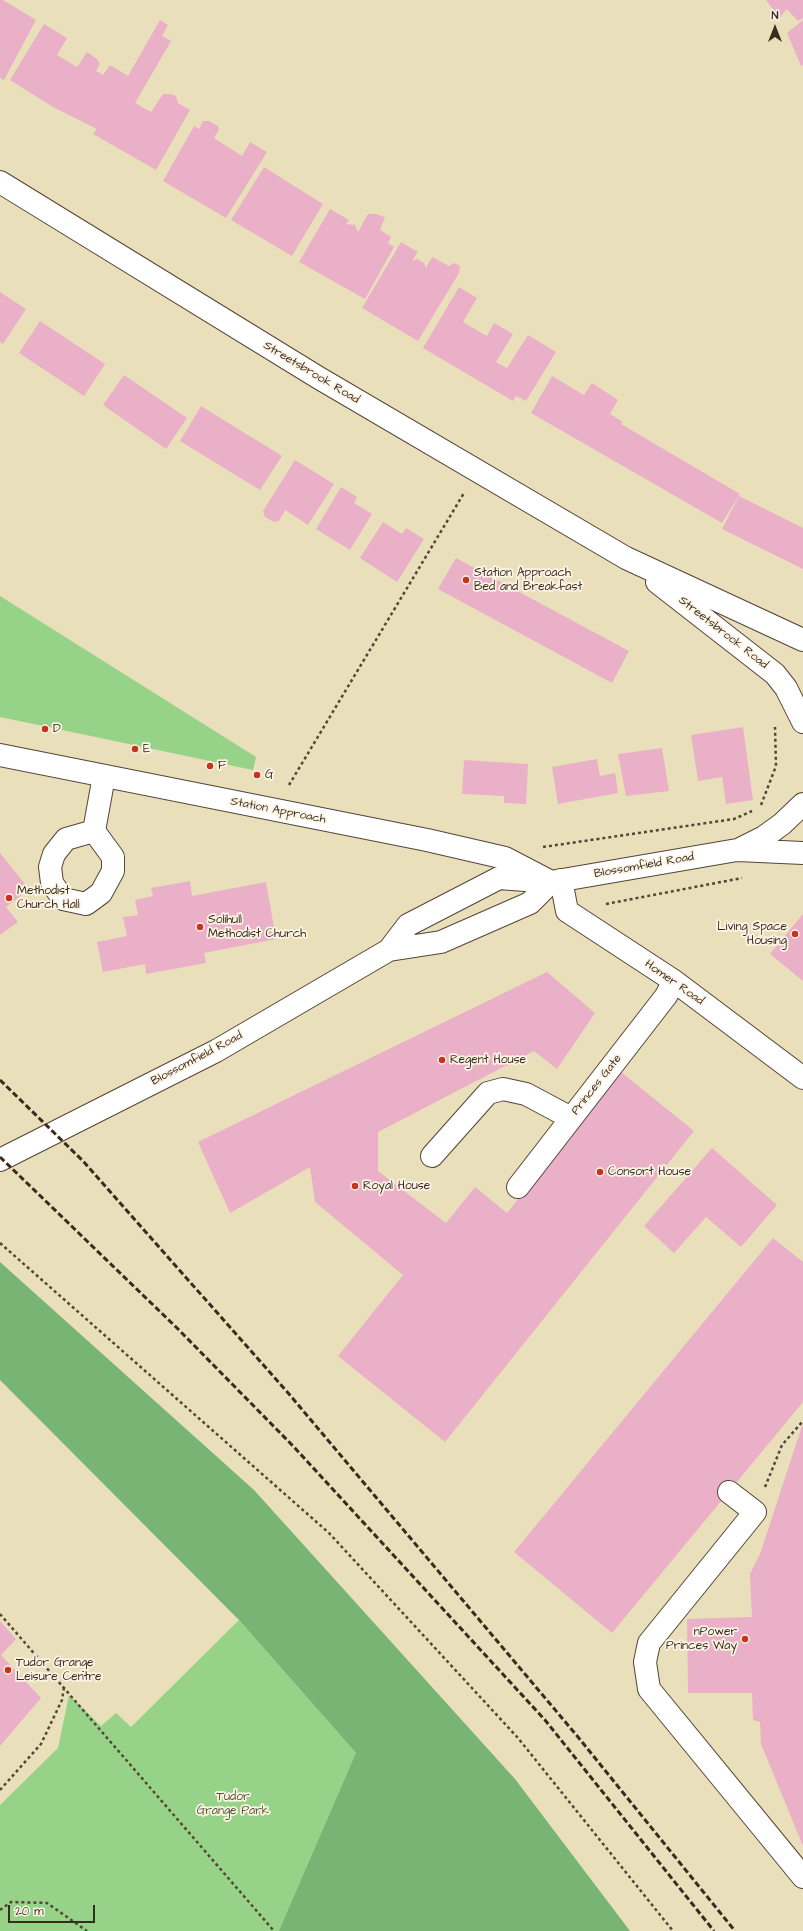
<!DOCTYPE html>
<style>
body{margin:0}
#map{position:relative;width:803px;height:1931px;overflow:hidden;background:#eadfbb;font-family:"Architects Daughter",sans-serif}
canvas{display:block}
.north{position:absolute;left:755px;top:8px;width:40px;height:40px;-webkit-text-stroke:3px #fcf5e5;paint-order:stroke;rotate:0deg;font-size:11px;font-weight:700;line-height:16px;text-align:center;color:#3b2a1e}
.north::after{content:'';display:block;margin:auto;width:14px;height:18px;background:#3b2a1e;clip-path:polygon(50% 0,100% 100%,50% 72%,0 100%)}
.scale{position:absolute;left:8px;top:1905px;width:87px;height:18px;box-sizing:border-box;border:2px solid #3b2a1e;border-top:0;padding-left:5px;font-size:12px;line-height:14px;white-space:nowrap;color:#3b2a1e;-webkit-text-stroke:3px #fcf5e5;paint-order:stroke}
</style>
<div id="map">
<canvas width="803" height="1931"></canvas>
<div class="north">N</div>
<div class="scale">20 m</div>
</div>
<script>
const ctx = document.querySelector('canvas').getContext('2d');
ctx.lineJoin = 'round';
function fillPath(path, color) { ctx.fillStyle = color; ctx.fill(path, 'evenodd'); }
const toPath = rows => new Path2D(rows.map(r => 'M' + r).join(''));
function strokePath(path, color, width, dash) { ctx.strokeStyle = color; ctx.lineWidth = width; ctx.lineCap = dash ? 'butt' : 'round'; ctx.setLineDash(dash || []); ctx.stroke(path); }
function label(font, color, halo, rows, align = 'center') {
  ctx.font = font + ' "Architects Daughter",sans-serif'; ctx.lineWidth = 3.5; ctx.setLineDash([]); ctx.textBaseline = 'middle'; ctx.strokeStyle = halo; ctx.fillStyle = color; for (const [text, x, y, turn = 0] of rows) {
    ctx.save(); ctx.translate(x, y); ctx.rotate((+turn || 0) * Math.PI / 180); ctx.textAlign = isNaN(turn) ? turn : align; if (halo) ctx.strokeText(text, 0, 0); ctx.fillText(text, 0, 0); ctx.restore();
  }
}
fillPath(toPath([
 [0,596,256,757,253,770,0,717],
 [239,1620,356,1753,630,1931,0,1931,0,1805,58,1748,69,1695,101,1726,116,1713,131,1727]
]), '#96d388');
fillPath(toPath([
 [0,1262,254,1490,515,1779,630,1931,279,1931,356,1753,239,1620,0,1380]
]), '#78b574');
fillPath(toPath([
 [0,0,3,0,36,20,4,80,0,78],
 [766,0,803,0,803,18,798,21,787,9,779,18],
 [160,20,168,25,162,36,171,41,135,103,151,112,163,94,170,94,176,96,178,103,190,110,156,170,93,134,97,129,53,107,10,80,44,24,67,38,57,55,77,67,87,52,97,59,100,64,96,71,103,75,110,65,128,76],
 [803,20,803,65,801,66,787,33],
 [203,121,209,121,218,126,219,130,214,138,242,156,250,142,267,152,226,218,163,181,194,126,199,129],
 [264,167,323,204,292,256,231,220],
 [330,209,349,220,346,224,355,225,358,232,368,214,376,214,385,217,380,230,391,237,388,243,394,247,365,299,299,262],
 [401,242,418,252,412,261,417,259,424,263,426,268,432,257,449,266,454,263,460,266,459,273,418,341,362,308],
 [459,287,477,298,463,322,487,336,494,323,513,334,496,362,507,368,528,335,556,352,526,401,516,396,513,401,423,348],
 [0,292,26,309,3,344,0,342],
 [40,321,105,364,84,396,19,353],
 [124,375,187,418,166,449,103,405],
 [552,376,584,395,592,383,618,400,610,414,623,422,621,424,740,494,722,523,531,413],
 [201,406,282,456,260,490,180,441],
 [295,460,334,484,308,525,285,510,279,521,274,522,265,517,263,511],
 [341,487,357,497,354,503,372,514,350,550,316,529],
 [739,496,803,528,803,569,722,529],
 [383,522,402,534,406,528,424,539,397,582,360,558],
 [456,558,629,651,612,683,438,589],
 [743,727,753,800,726,804,722,777,698,781,691,735],
 [662,748,669,791,626,796,618,754],
 [597,759,600,776,615,773,618,793,558,804,552,767],
 [464,760,528,764,526,804,504,803,504,796,462,794],
 [0,853,29,889,6,907,18,922,0,935],
 [190,881,192,896,266,882,276,939,204,953,206,963,146,974,145,964,103,972,97,942,127,936,123,917,138,915,135,900,153,896,151,888],
 [803,914,803,981,770,954],
 [547,972,595,1013,557,1069,534,1051,378,1132,378,1171,446,1223,475,1187,507,1213,621,1072,694,1131,445,1442,338,1356,403,1275,315,1202,310,1167,230,1213,198,1142],
 [712,1148,777,1205,741,1247,706,1217,674,1253,644,1226],
 [773,1238,803,1262,803,1402,612,1633,514,1552],
 [803,1423,803,1846,761,1744,760,1722,753,1720,752,1693,688,1693,687,1619,752,1617,750,1574,760,1554],
 [0,1621,16,1639,1,1655,41,1698,0,1746]
]), '#eab0c8');
const minor = toPath([
 [0,755,427,840,505,858,551,882],
 [94,831,66,839,54,854,50,867,52,883,63,899,86,904,101,893,113,871,113,857,94,831,104,776],
 [561,880,567,911,674,981,803,1078],
 [432,1156,488,1093,503,1089,526,1094,571,1118],
 [518,1187,666,996,674,981],
 [729,1492,755,1512,649,1643,645,1662,649,1689,803,1877]
]);
const major = toPath([
 [0,182,319,378,626,558,803,640],
 [657,582,775,674,786,688,803,722],
 [740,849,764,837,782,824,803,804],
 [389,950,408,925,499,878,551,882,737,850,803,853],
 [0,1160,216,1051,389,950,441,942,530,903,551,882]
]);
strokePath(minor, '#554536', 24);
strokePath(major, '#554536', 24);
strokePath(toPath([
 [289,785,464,493],
 [761,805,776,766,775,727],
 [543,847,734,819,752,811],
 [606,904,742,878],
 [0,1243,329,1533,518,1738,673,1931],
 [765,1487,782,1445,803,1421],
 [0,1614,274,1931],
 [0,1790,41,1744,62,1700,64,1687],
 [0,1910,11,1902,47,1903,87,1931]
]), '#554536', 2.5, [3, 3]);
strokePath(minor, '#fff', 22);
strokePath(major, '#fff', 22);
strokePath(toPath([
 [0,1080,83,1161,289,1394,578,1737,735,1931],
 [0,1157,177,1328,294,1447,545,1720,714,1931]
]), '#3b2a1e', 3, [6, 3]);
for (const [x, y, r, color] of [
 [466,580,4,"#c8321e"],
 [45,729,4,"#c8321e"],
 [135,749,4,"#c8321e"],
 [210,766,4,"#c8321e"],
 [257,775,4,"#c8321e"],
 [9,898,4,"#c8321e"],
 [200,927,4,"#c8321e"],
 [795,934,4,"#c8321e"],
 [442,1060,4,"#c8321e"],
 [600,1172,4,"#c8321e"],
 [355,1186,4,"#c8321e"],
 [745,1639,4,"#c8321e"],
 [8,1670,4,"#c8321e"]
]) { const dot = new Path2D(); dot.arc(x, y, r, 0, 2 * Math.PI); ctx.fillStyle = color; ctx.fill(dot); strokePath(dot, '#fcf5e5', 1.5); }
label('12px', '#3b2a1e', '#fcf5e5', [
 ["Streetsbrook Road",311,373,31],
 ["Streetsbrook Road",723,633,38],
 ["Station Approach",278,811,11],
 ["Blossomfield Road",644,866,-10],
 ["Homer Road",674,983,35],
 ["Blossomfield Road",197,1059,-28],
 ["Princes Gate",597,1085,-52]
]);
label('12px', '#3b2a1e', '#fcf5e5', [
 ["Station Approach",474,573],
 ["Bed and Breakfast",474,587],
 ["D",53,729],
 ["E",143,749],
 ["F",218,766],
 ["G",265,775],
 ["Methodist",17,891],
 ["Church Hall",17,905],
 ["Solihull",208,920],
 ["Methodist Church",208,934],
 ["Living Space",787,927,"right"],
 ["Housing",787,941,"right"],
 ["Regent House",450,1060],
 ["Consort House",608,1172],
 ["Royal House",363,1186],
 ["nPower",737,1632,"right"],
 ["Princes Way",737,1646,"right"],
 ["Tudor Grange",16,1663],
 ["Leisure Centre",16,1677]
], 'left');
label('12px', '#525438', '#fcf5e5', [
 ["Tudor",233,1797],
 ["Grange Park",233,1811]
]);
</script>
